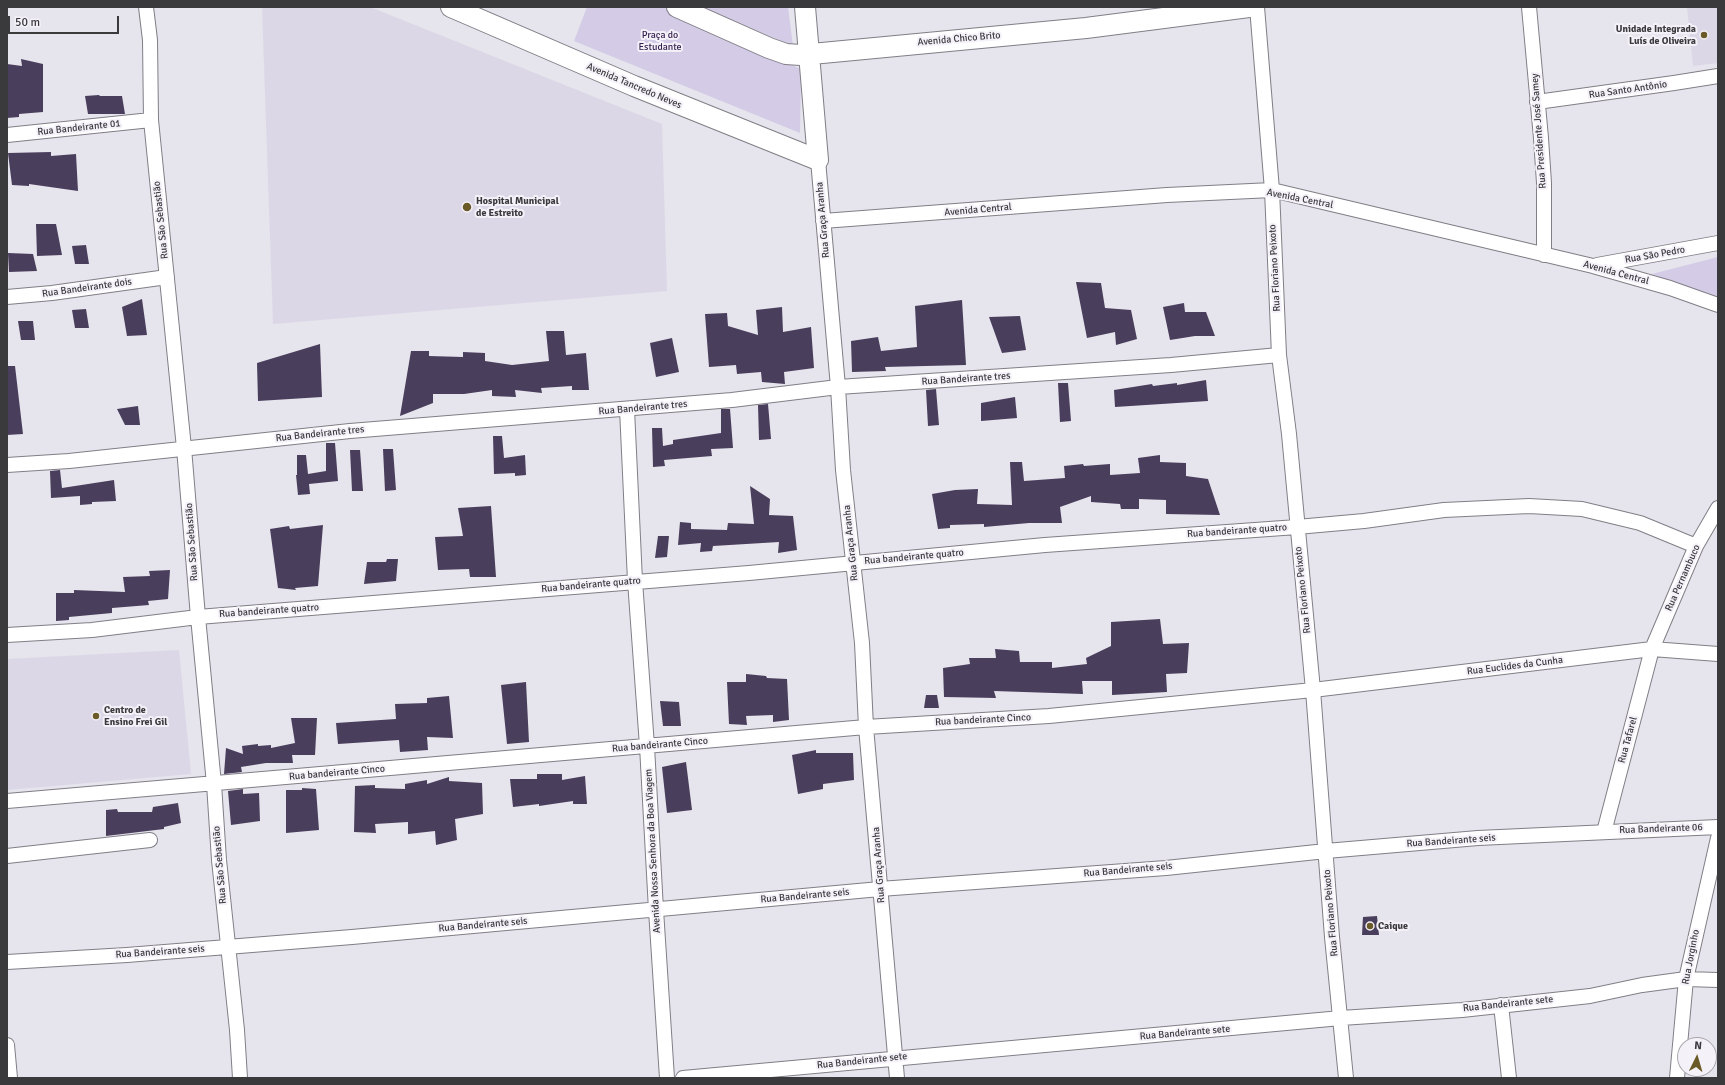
<!DOCTYPE html>
<meta charset="utf-8">
<style>
body{margin:0}
#map{position:relative;width:1725px;height:1085px;overflow:hidden;background:#e6e4ec;font-family:Signika,sans-serif}
canvas{display:block}
.frame{position:absolute;inset:0;border:8px solid #3a393c;pointer-events:none}
.north{position:absolute;left:1677px;top:1037px;width:40px;height:40px;box-sizing:border-box;background:#f4f1f9;border:1px solid #aaa7ad;border-radius:50%;rotate:5deg;font-size:11px;font-weight:700;line-height:16px;text-align:center;color:#3a393c}
.north::after{content:'';display:block;margin:auto;width:14px;height:18px;background:#6a5a27;clip-path:polygon(50% 0,100% 100%,50% 72%,0 100%)}
.scale{position:absolute;left:8px;top:16px;width:111px;height:18px;box-sizing:border-box;border:2px solid #3a393c;border-top:0;padding-left:5px;font-size:12px;line-height:14px;white-space:nowrap;color:#3a393c;-webkit-text-stroke:3px #f4f1f9;paint-order:stroke}
</style>
<div id="map">
<canvas width="1725" height="1085"></canvas>
<div class="frame"></div>
<div class="north">N</div>
<div class="scale">50 m</div>
</div>
<script>
const ctx = document.querySelector('canvas').getContext('2d');
ctx.lineJoin = 'round';
function fillPath(path, color) { ctx.fillStyle = color; ctx.fill(path, 'evenodd'); }
const toPath = rows => new Path2D(rows.map(r => 'M' + r).join(''));
function strokePath(path, color, width, dash) { ctx.strokeStyle = color; ctx.lineWidth = width; ctx.lineCap = dash ? 'butt' : 'round'; ctx.setLineDash(dash || []); ctx.stroke(path); }
function label(font, color, halo, rows, align = 'center') {
  ctx.font = font + ' Signika,sans-serif'; ctx.lineWidth = 4; ctx.setLineDash([]); ctx.textBaseline = 'middle'; ctx.strokeStyle = halo; ctx.fillStyle = color; for (const [text, x, y, turn = 0] of rows) {
    ctx.save(); ctx.translate(x, y); ctx.rotate((+turn || 0) * Math.PI / 180); ctx.textAlign = isNaN(turn) ? turn : align; if (halo) ctx.strokeText(text, 0, 0); ctx.fillText(text, 0, 0); ctx.restore();
  }
}
fillPath(toPath([
 [262,7,370,7,662,124,667,291,273,324],
 [1687,7,1718,7,1718,63,1693,66],
 [179,650,191,774,7,790,7,659]
]), '#dcd7e6');
fillPath(toPath([
 [587,7,665,7,801,69,800,133,574,41],
 [701,7,788,7,793,46],
 [1718,257,1718,299,1652,274]
]), '#d4cbe6');
fillPath(toPath([
 [21,59,43,64,43,112,19,114,19,117,7,118,7,64,22,66],
 [99,95,100,96,122,96,125,114,88,114,85,96],
 [51,152,51,156,76,154,78,191,29,184,29,186,12,185,8,153],
 [36,224,56,224,62,255,37,256],
 [86,245,89,264,75,264,72,246],
 [8,253,33,254,37,271,9,272],
 [1076,282,1101,283,1105,308,1131,310,1137,339,1116,345,1115,332,1087,338],
 [142,299,147,335,127,336,122,307],
 [962,300,966,365,885,367,886,371,852,372,851,341,878,337,881,351,917,347,915,306],
 [1184,303,1185,312,1206,312,1215,336,1195,336,1170,340,1163,307],
 [782,307,783,332,811,327,814,368,784,372,785,384,762,382,761,372,737,374,736,365,709,367,705,314,727,313,728,326,758,335,756,310],
 [86,309,89,328,75,328,72,310],
 [1020,316,1026,350,1002,353,989,317],
 [18,321,33,321,35,340,21,340],
 [546,331,564,331,566,355,586,353,589,390,572,390,572,386,541,388,542,393,515,390,516,397,492,396,492,390,464,394,433,394,433,403,400,416,411,351,429,351,429,356,463,357,463,352,485,353,485,361,512,365,549,361],
 [672,338,679,372,656,377,650,343],
 [320,344,322,397,258,401,257,363],
 [7,366,15,366,23,434,7,435],
 [1206,380,1208,401,1115,407,1114,390,1152,384,1153,386,1177,383,1177,385],
 [1058,383,1068,383,1071,421,1060,422],
 [936,389,939,425,928,426,926,390],
 [1015,397,1017,418,981,421,981,403],
 [768,404,771,439,759,440,758,405],
 [138,406,140,425,125,425,117,409],
 [721,409,730,409,733,448,711,449,712,456,664,460,665,466,653,467,652,428,662,428,663,446,673,444,673,440,721,433],
 [493,436,502,436,504,458,525,455,526,475,515,476,515,473,494,474],
 [326,443,335,443,338,481,309,484,310,494,298,495,296,475,297,475,297,455,306,455,308,474,326,471],
 [383,449,393,449,396,490,385,491],
 [350,450,360,450,363,491,352,491],
 [1160,455,1160,462,1186,463,1186,476,1208,479,1220,515,1166,514,1166,500,1139,499,1139,509,1121,509,1120,504,1091,502,1091,496,1060,507,1062,523,1029,523,984,527,984,524,950,525,950,528,938,529,932,494,955,490,978,489,977,504,1012,505,1010,462,1022,462,1024,481,1065,478,1064,466,1083,464,1084,466,1110,464,1110,475,1140,473,1138,458],
 [60,470,62,488,114,480,116,501,92,502,92,504,80,505,80,496,51,498,50,471],
 [750,486,770,499,769,515,793,516,797,550,778,553,779,542,713,546,712,551,700,552,701,543,678,545,680,522,691,523,691,529,727,530,728,523,754,524],
 [491,506,496,577,470,577,469,569,438,570,435,537,463,536,458,508],
 [323,525,318,586,295,588,296,590,278,588,270,529,289,526,290,529],
 [658,536,669,536,667,557,655,558],
 [387,559,398,559,396,581,364,584,367,562,386,562],
 [170,570,168,599,148,601,149,605,112,608,112,613,69,617,69,620,56,621,56,593,74,593,74,590,125,592,123,577,150,576,149,571],
 [1160,619,1163,644,1189,643,1187,673,1166,674,1167,692,1112,695,1112,681,1082,681,1083,694,994,691,996,698,944,697,943,668,970,664,969,658,996,658,995,649,1019,651,1020,662,1052,662,1052,668,1087,664,1086,658,1111,646,1111,622],
 [746,674,766,676,767,678,787,679,789,720,773,722,773,715,746,716,747,725,729,724,727,682,746,682],
 [526,682,529,742,507,744,501,685],
 [926,695,937,695,939,708,924,708],
 [449,696,453,738,427,737,428,750,400,752,399,740,338,744,336,723,396,719,395,704,427,703,427,698],
 [660,701,679,702,681,726,663,726],
 [291,718,317,718,315,755,292,755,293,763,266,763,241,767,242,772,224,774,226,748,243,754,242,746,258,744,258,746,271,745,271,748,295,743],
 [816,750,816,753,853,753,854,780,823,784,823,789,798,794,792,755],
 [686,762,692,810,667,813,662,767],
 [537,774,562,774,562,780,585,776,587,804,573,804,573,801,539,806,539,804,513,807,510,779,537,779],
 [449,777,449,781,482,783,483,814,455,819,457,840,436,845,435,831,408,834,408,822,375,824,376,833,354,832,355,786,375,785,375,788,405,789,405,784,427,780,427,784],
 [302,788,316,789,319,830,286,833,286,790,302,790],
 [243,789,243,794,259,793,260,821,231,825,228,791],
 [178,803,181,823,164,827,164,829,106,836,106,810,117,809,118,812,152,812,153,807],
 [1377,916,1379,935,1362,935,1363,917]
]), '#4a3e5d');
const street = toPath([
 [146,7,150,40,151,120,184,448,198,617,214,784,219,860,237,1030,240,1078],
 [1257,7,1272,190,1279,355,1289,434,1313,690,1332,937,1346,1078],
 [1529,7,1541,138,1544,183,1544,255],
 [1537,102,1674,83,1718,76],
 [7,135,151,120],
 [818,160,838,387,843,470,862,643,866,727,897,1078],
 [823,221,1167,195,1272,190,1593,266,1670,288,1718,305],
 [1597,265,1718,243],
 [7,297,52,293,167,277],
 [627,409,635,581,647,746,656,910,667,1078],
 [7,465,69,461,350,431,732,400,838,387,1171,365,1279,355],
 [7,635,92,630,198,617,749,573,1045,545,1297,527,1364,521,1444,510,1529,506,1582,509,1640,523,1696,546],
 [7,801,866,727,1049,716,1313,690,1652,649,1718,654],
 [1604,832,1652,649,1696,546,1718,508],
 [7,856,150,840],
 [7,962,127,955,352,937,880,889,1166,868,1326,851,1478,838,1718,827],
 [1501,1005,1509,1078],
 [7,1045,10,1078],
 [683,1078,1341,1018,1462,1010,1590,996,1642,985,1686,979,1718,980],
 [1677,1078,1686,979,1718,838]
]);
const secondary = toPath([
 [451,7,634,86,818,160,805,7],
 [677,7,769,48,786,54,801,55,1086,28,1249,7]
]);
strokePath(street, '#817e86', 16);
strokePath(secondary, '#817e86', 22);
strokePath(street, '#fff', 14);
strokePath(secondary, '#fff', 20);
for (const [x, y, r, color] of [
 [1704,35,4,"#6a5a27"],
 [467,207,5,"#6a5a27"],
 [96,716,4,"#6a5a27"],
 [1370,926,4,"#6a5a27"]
]) { const dot = new Path2D(); dot.arc(x, y, r, 0, 2 * Math.PI); ctx.fillStyle = color; ctx.fill(dot); strokePath(dot, '#f4f1f9', 1.5); }
label('bold 10px', '#3a393c', '#f4f1f9', [
 ["Unidade Integrada",1696,29,"right"],
 ["Luís de Oliveira",1696,41,"right"],
 ["Hospital Municipal",476,201],
 ["de Estreito",476,213],
 ["Centro de",104,710],
 ["Ensino Frei Gil",104,722],
 ["Caique",1378,926]
], 'left');
label('10px', '#331f4e', '#f4f1f9', [
 ["Praça do",660,35],
 ["Estudante",660,47]
]);
label('10px', '#3a393c', '#f4f1f9', [
 ["Avenida Chico Brito",959,39,-5],
 ["Avenida Tancredo Neves",634,86,23],
 ["Rua Santo Antônio",1628,90,-8],
 ["Rua Bandeirante 01",79,128,-6],
 ["Rua Presidente José Samey",1539,131,-94],
 ["Avenida Central",1300,199,11],
 ["Avenida Central",978,210,-5],
 ["Rua São Sebastião",161,220,-96],
 ["Rua Graça Aranha",823,220,-95],
 ["Rua São Pedro",1655,255,-10],
 ["Rua Floriano Peixoto",1275,268,-93],
 ["Avenida Central",1616,273,15],
 ["Rua Bandeirante dois",87,288,-8],
 ["Rua Bandeirante tres",966,379,-4],
 ["Rua Bandeirante tres",643,408,-5],
 ["Rua Bandeirante tres",320,434,-6],
 ["Rua bandeirante quatro",1237,531,-4],
 ["Rua São Sebastião",192,542,-94],
 ["Rua Graça Aranha",851,543,-96],
 ["Rua bandeirante quatro",914,557,-5],
 ["Rua Pernambuco",1683,578,-66],
 ["Rua bandeirante quatro",591,585,-5],
 ["Rua Floriano Peixoto",1303,590,-96],
 ["Rua bandeirante quatro",269,611,-4],
 ["Rua Euclides da Cunha",1515,666,-7],
 ["Rua bandeirante Cinco",983,720,-3],
 ["Rua Tafarel",1628,740,-75],
 ["Rua bandeirante Cinco",660,745,-5],
 ["Rua bandeirante Cinco",337,773,-5],
 ["Rua Bandeirante 06",1661,829,-2],
 ["Rua Bandeirante seis",1451,841,-4],
 ["Avenida Nossa Senhora da Boa Viagem",653,851,-93],
 ["Rua São Sebastião",220,865,-95],
 ["Rua Graça Aranha",879,865,-94],
 ["Rua Bandeirante seis",1128,870,-5],
 ["Rua Bandeirante seis",805,896,-5],
 ["Rua Floriano Peixoto",1331,913,-95],
 ["Rua Bandeirante seis",483,925,-5],
 ["Rua Bandeirante seis",160,952,-4],
 ["Rua Jorginho",1691,957,-79],
 ["Rua Bandeirante sete",1508,1004,-6],
 ["Rua Bandeirante sete",1185,1033,-5],
 ["Rua Bandeirante sete",862,1061,-6]
]);
</script>
